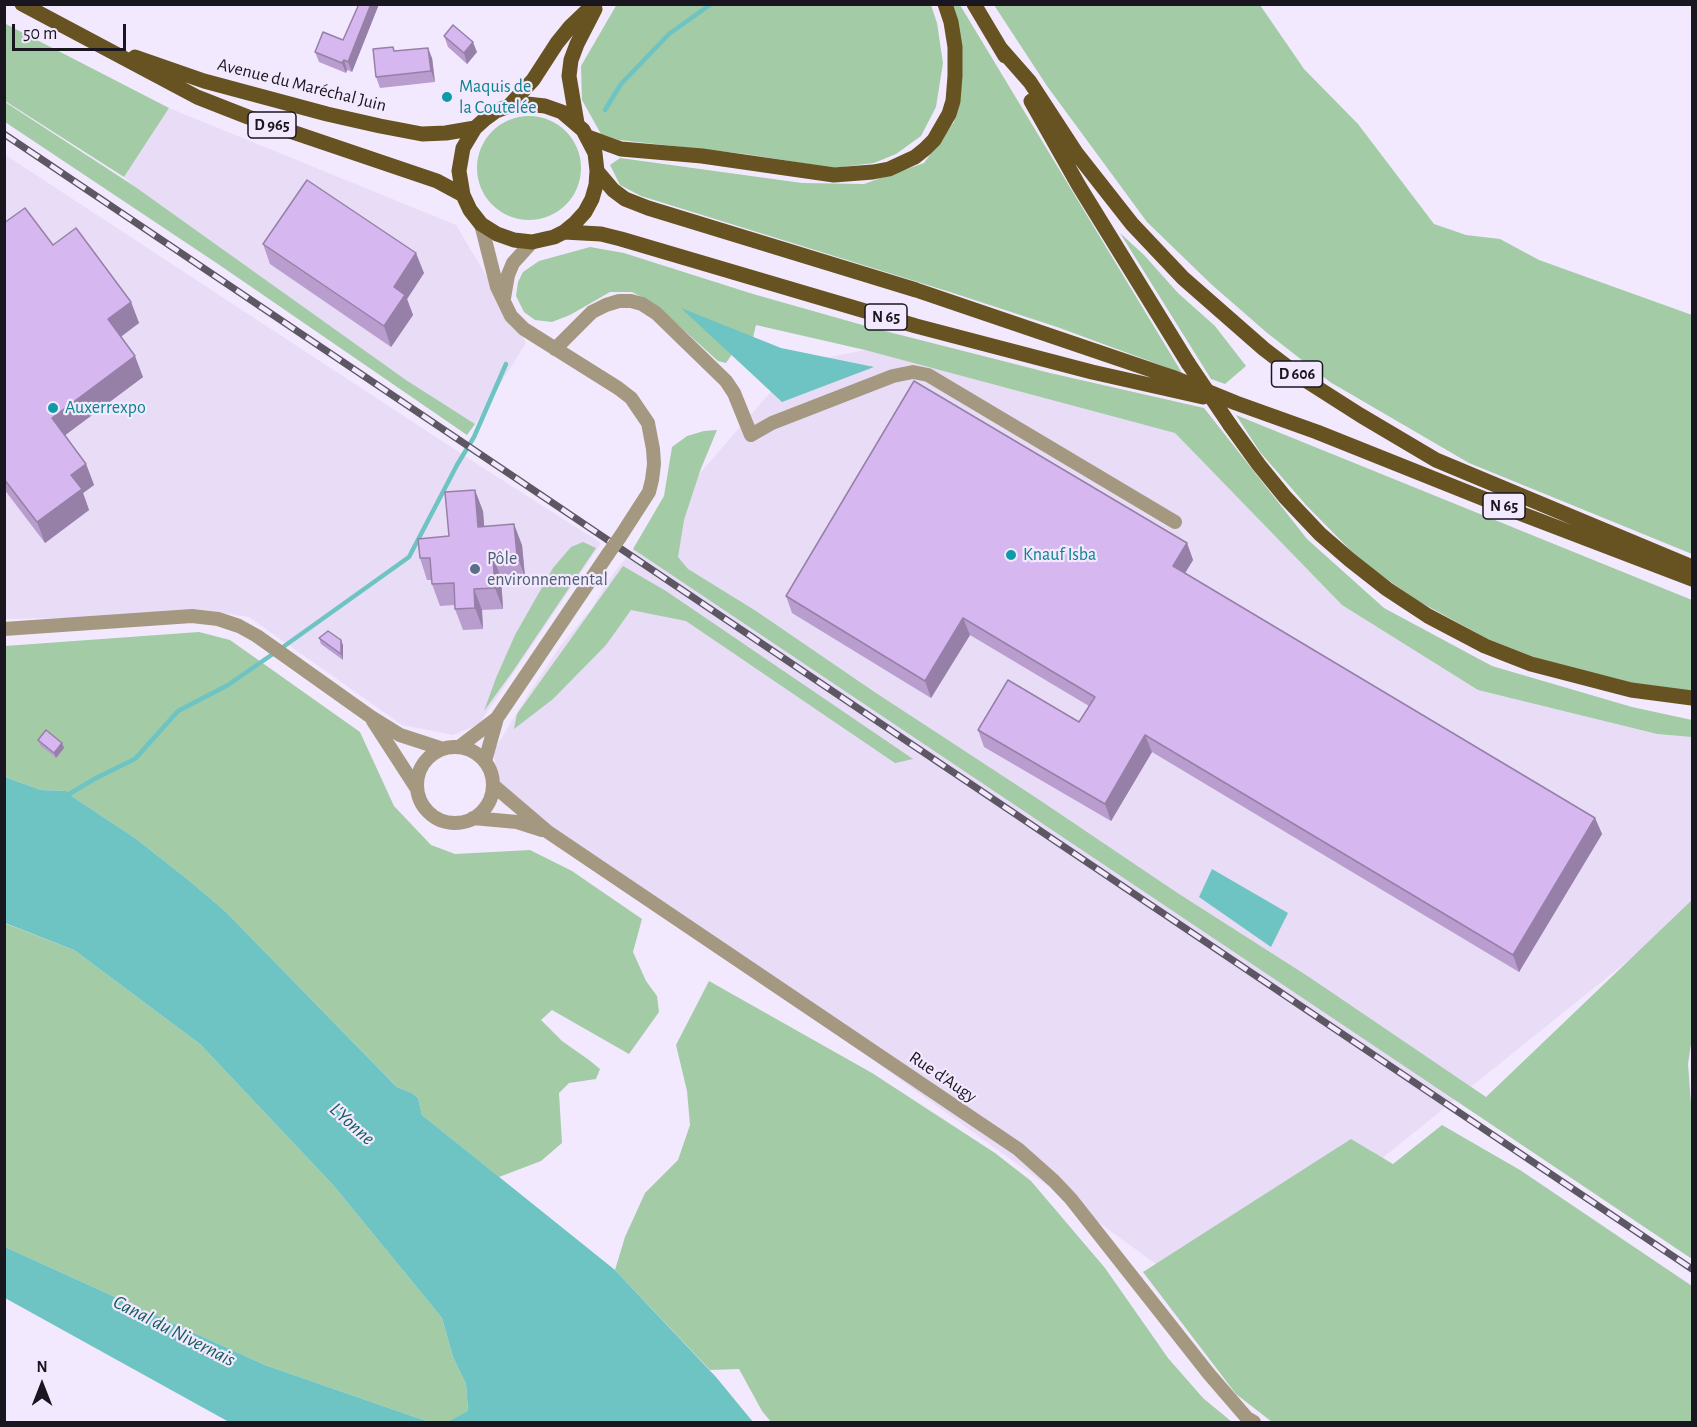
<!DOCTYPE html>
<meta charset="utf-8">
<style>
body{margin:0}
#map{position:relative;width:1697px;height:1427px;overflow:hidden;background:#f3e9fe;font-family:"Alegreya Sans",sans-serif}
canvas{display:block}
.frame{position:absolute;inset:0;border:6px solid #1a161f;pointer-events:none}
.north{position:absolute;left:12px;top:1355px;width:60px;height:60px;-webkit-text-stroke:4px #f3e9fe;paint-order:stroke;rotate:0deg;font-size:16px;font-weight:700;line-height:24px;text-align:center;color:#1a161f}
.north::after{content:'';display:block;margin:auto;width:21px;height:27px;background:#1a161f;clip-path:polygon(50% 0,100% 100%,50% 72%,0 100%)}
.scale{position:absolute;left:12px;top:24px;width:114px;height:27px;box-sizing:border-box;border:3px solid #1a161f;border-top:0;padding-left:8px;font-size:18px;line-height:21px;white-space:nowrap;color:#1a161f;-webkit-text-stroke:4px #f3e9fe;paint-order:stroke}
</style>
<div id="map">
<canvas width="1697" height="1427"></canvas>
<div class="frame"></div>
<div class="north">N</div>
<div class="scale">50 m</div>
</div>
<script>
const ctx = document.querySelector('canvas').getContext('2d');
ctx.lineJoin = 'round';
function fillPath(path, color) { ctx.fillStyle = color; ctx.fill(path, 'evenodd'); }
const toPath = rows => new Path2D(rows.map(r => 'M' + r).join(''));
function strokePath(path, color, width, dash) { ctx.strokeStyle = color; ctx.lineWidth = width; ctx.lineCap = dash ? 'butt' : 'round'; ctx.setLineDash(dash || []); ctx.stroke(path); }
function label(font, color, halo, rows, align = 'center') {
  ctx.font = font + ' "Alegreya Sans",sans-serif'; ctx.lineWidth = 4.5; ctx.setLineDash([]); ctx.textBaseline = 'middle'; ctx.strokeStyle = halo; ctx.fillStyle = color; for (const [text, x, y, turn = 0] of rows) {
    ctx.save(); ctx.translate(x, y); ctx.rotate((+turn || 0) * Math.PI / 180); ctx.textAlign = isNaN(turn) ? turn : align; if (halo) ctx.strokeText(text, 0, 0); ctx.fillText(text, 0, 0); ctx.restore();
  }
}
fillPath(toPath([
 [169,108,456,225,526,343,475,424,406,380,134,186,124,177],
 [4,154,477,464,601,543,479,724,453,735,402,725,249,617,196,609,110,617,5,619],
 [865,350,1175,433,1342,605,1478,690,1656,734,1692,737,1692,909,1206,1300,594,859,503,804,493,752,529,693,561,645,592,608,604,587,619,566,795,364]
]), '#e8dcf7');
fillPath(toPath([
 [617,4,931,5,937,23,943,63,936,107,921,136,896,154,874,163,833,168,745,154,619,140,601,134,582,100,581,66],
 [949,5,960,5,1182,373,1057,327,950,292,641,196,620,185,610,165,620,158,802,183,864,184,924,163,954,122,960,76],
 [994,5,1260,5,1304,69,1358,124,1434,224,1466,235,1500,239,1539,260,1692,315,1692,554,1469,463,1330,382,1266,332,1211,284,1147,222,1047,86],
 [4,23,169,108,124,177,5,101],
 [5,102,134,186,406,380,475,424,467,435,218,264,5,122],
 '477 168a52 52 0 1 1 104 0a52 52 0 1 1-104 0Z',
 [1120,233,1144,255,1178,293,1215,326,1246,366,1225,384,1211,379],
 [590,247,624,253,753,294,873,328,1050,373,1204,408,1307,539,1384,608,1492,666,1632,707,1692,720,1692,737,1657,734,1478,690,1342,605,1175,433,865,350,756,325,750,350,739,344,726,363,718,361,655,304,632,292,610,292,570,315,552,322,535,320,524,312,516,296,518,282,523,272,539,261],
 [1236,415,1692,600,1692,691,1632,685,1552,664,1488,639,1418,601,1360,560,1306,505,1260,452],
 [717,430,700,471,684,520,678,557,688,569,756,611,873,691,1038,799,1176,892,1309,977,1486,1097,1692,900,1692,1037,1688,1064,1692,1117,1692,1259,633,549,664,496,672,447,687,436,704,431],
 [583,542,596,548,513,671,484,711,496,678,515,635,553,568,571,547],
 [623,566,666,591,913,759,895,763,686,621,631,610,606,645,553,699,514,729,517,714],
 [199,632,230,640,360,732,394,806,431,845,455,854,530,850,572,871,642,919,633,952,646,981,657,996,659,1012,629,1054,552,1010,541,1020,562,1041,589,1060,600,1069,596,1079,569,1083,559,1093,562,1143,541,1161,499,1177,422,1115,418,1098,412,1093,397,1087,225,911,186,878,135,838,73,797,67,791,41,790,5,777,5,646],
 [4,923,74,950,200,1044,333,1185,442,1318,453,1357,466,1384,468,1411,451,1422,429,1422,265,1365,5,1247],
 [709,981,872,1073,995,1153,1031,1181,1105,1268,1168,1358,1203,1398,1232,1422,771,1422,762,1411,739,1369,710,1370,615,1270,625,1237,645,1193,678,1160,690,1125,687,1091,676,1045],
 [1442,1125,1520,1170,1692,1286,1692,1422,1272,1422,1236,1394,1143,1272,1351,1139,1393,1164]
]), '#a2cba6');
fillPath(toPath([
 [681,308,781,348,874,367,782,402],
 [5,777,41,790,67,791,73,797,135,838,186,878,225,911,390,1080,397,1087,412,1093,418,1098,422,1115,615,1270,716,1377,753,1422,448,1422,468,1411,466,1384,453,1357,442,1318,333,1185,200,1044,74,950,5,923],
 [1212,869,1288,913,1271,947,1199,897],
 [5,1247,265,1365,429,1422,229,1422,5,1298]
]), '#6dc4c3');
strokePath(toPath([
 [605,110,621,84,669,34,711,4],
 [66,796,96,778,135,759,178,711,228,685,283,647,409,557,457,465,474,437,506,364]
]), '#6dc4c3', 4.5);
strokePath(toPath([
 [481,224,497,287,511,316,524,329,618,388,631,398,648,423,653,449,654,464,652,480,649,492,620,537],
 [504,298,508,275,513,263,532,242],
 [555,349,592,312,606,305,619,301,631,301,642,304,656,313,726,381,734,393,751,435,772,423,893,376,913,372,928,375,1175,522],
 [4,629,192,616,218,619,239,626,257,636,371,717,400,735,443,749],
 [373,721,417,789],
 [459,747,497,718,608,554],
 '417 785a38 38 0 1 1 76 0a38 38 0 1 1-76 0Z',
 [485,761,497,718],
 [493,785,548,832,1018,1149,1054,1181,1071,1199,1209,1374,1247,1418,1254,1422],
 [473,818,517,822,542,830]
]), '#a49980', 14);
strokePath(toPath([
 [22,4,197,97,248,117,437,181,463,195],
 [974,4,1005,56],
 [1001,49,1030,82,1077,154,1132,224,1183,278,1264,349,1302,378,1360,415,1436,460,1692,567],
 [135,57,204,81,327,114,380,126,422,134,446,133,475,128],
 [1031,101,1079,186,1188,363],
 [509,106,533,80,557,43,570,27,594,4],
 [577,123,569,76,571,60,577,44,595,9],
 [588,137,621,149,702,156,834,175,873,172,889,169,915,157,925,149,934,140,949,114,953,101,955,76,955,47,951,22,945,4],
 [597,171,596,185,592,199,585,212,575,223,564,232,554,237,532,242,514,240,497,234,481,224,470,210,463,195,459,171,463,148,475,128,485,119,496,111,509,106,527,104,545,106,562,112,583,130,595,153,597,171,613,190,625,199,648,208,916,290,1172,377,1236,403,1317,432,1522,514,1692,579],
 [564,232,601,234,621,239,916,326,1092,372,1203,397],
 [1230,425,1259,465,1285,497,1320,534,1350,560,1387,589,1428,616,1485,646,1531,664,1631,690,1692,698]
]), '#675322', 15);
const rail = toPath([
 [4,134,1692,1269]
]);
strokePath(rail, '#5c5763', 7);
strokePath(rail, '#f3e9fe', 4.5, [14]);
strokePath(toPath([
 [608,554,620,537]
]), '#a49980', 14);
strokePath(toPath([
 [1188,363,1230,425]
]), '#675322', 15);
fillPath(toPath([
 [359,4,379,4,352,72,347,70,346,73,319,62,315,52,343,40],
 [444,36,477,52,467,64,448,47],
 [395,51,432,58,435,82,380,88,376,77],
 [4,223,53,245,131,302,139,323,121,337,143,377,65,435,86,464,94,485,83,493,89,510,45,543,4,489],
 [263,244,424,273,407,299,413,315,391,347,270,264],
 [483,511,484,527,522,545,525,577,501,578,503,609,482,610,483,629,463,630,455,609,455,605,440,606,432,584,432,580,427,580,420,558],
 [1187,543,1193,560,1185,573,1595,818,1602,834,1519,972,1152,752,1111,821,984,747,978,730,1079,722,1089,706,970,635,931,698,792,613,786,596],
 [319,638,343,645,343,660,321,644],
 [38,740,62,743,64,748,56,758,40,745]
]), '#b89dce');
fillPath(toPath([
 [371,4,379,4,352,72,348,62],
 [473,42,477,52,467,64,464,53],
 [428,48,432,58,435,82,431,71],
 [344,60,347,70,346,73,342,63],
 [416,253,424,273,407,299,413,315,391,347,384,326,394,287],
 [131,302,139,323,116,340,108,319],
 [135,356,143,377,60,439,52,418],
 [86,464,94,485,83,493,89,510,45,543,37,522,71,475],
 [475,490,483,511,486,549,478,527],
 [514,524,522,545,525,577,517,555],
 [1187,543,1193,560,1179,583,1173,566],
 [493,557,501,578,503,609,495,588],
 [474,589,482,610,483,629,475,608],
 [963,618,970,635,931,698,925,681],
 [341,640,343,645,343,660,341,654],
 [1145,735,1152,752,1111,821,1105,804],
 [62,743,64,748,56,758,54,753],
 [1595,818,1602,834,1519,972,1513,955]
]), '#9680a7');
const building = toPath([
 [359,4,371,4,348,62,344,60,342,63,315,52,323,32,343,40,359,4],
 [453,25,473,42,464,53,444,36,453,25],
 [393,47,394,51,428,48,431,71,376,77,373,49,393,47],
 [307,180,416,253,394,287,405,295,384,326,263,244,307,180],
 [25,208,53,245,76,228,131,302,108,319,135,356,52,418,86,464,71,475,82,489,37,522,4,479,4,223,25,208],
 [914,381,1187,543,1173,566,1595,818,1513,955,1145,735,1105,804,978,730,1008,680,1079,722,1095,697,963,618,925,681,786,596,914,381],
 [475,490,478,527,514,524,517,555,493,557,495,588,474,589,475,608,455,609,454,583,432,584,430,558,420,558,418,539,449,536,445,492,475,490],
 [328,631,341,640,341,654,319,638,328,631],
 [46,730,62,743,54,753,38,740,46,730]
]);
fillPath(building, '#d6b7ef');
strokePath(building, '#9680a7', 1.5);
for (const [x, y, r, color] of [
 [447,97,6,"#0f9aa8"],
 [53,408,6,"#0f9aa8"],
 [1011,555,6,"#0f9aa8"],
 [475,569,6,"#5c6f8a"]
]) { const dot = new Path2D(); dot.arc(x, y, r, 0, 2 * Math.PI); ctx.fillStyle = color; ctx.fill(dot); strokePath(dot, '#f3e9fe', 2); }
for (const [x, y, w] of [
 [272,125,48],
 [886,317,42],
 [1297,374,51],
 [1504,506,42]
]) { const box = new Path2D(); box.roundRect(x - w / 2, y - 13, w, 26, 4.5); ctx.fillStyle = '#f3e9fe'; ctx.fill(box); strokePath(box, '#1a161f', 1.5); }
label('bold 16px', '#1a161f', null, [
 ["D 965",272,125],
 ["N 65",886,317],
 ["D 606",1297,374],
 ["N 65",1504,506]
]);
label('18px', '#1a161f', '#f3e9fe', [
 ["Avenue du Maréchal Juin",302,85,14],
 ["Rue d'Augy",943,1077,34]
]);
label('18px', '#0d838f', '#f3e9fe', [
 ["Maquis de",459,87],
 ["la Coutelée",459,108],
 ["Auxerrexpo",65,408],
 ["Knauf Isba",1023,555]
], 'left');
label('18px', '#4e5e75', '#f3e9fe', [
 ["Pôle",487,559],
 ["environnemental",487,580]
], 'left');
label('italic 20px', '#135d5d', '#f3e9fe', [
 ["L'Yonne",352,1124,42],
 ["Canal du Nivernais",174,1331,27]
]);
</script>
